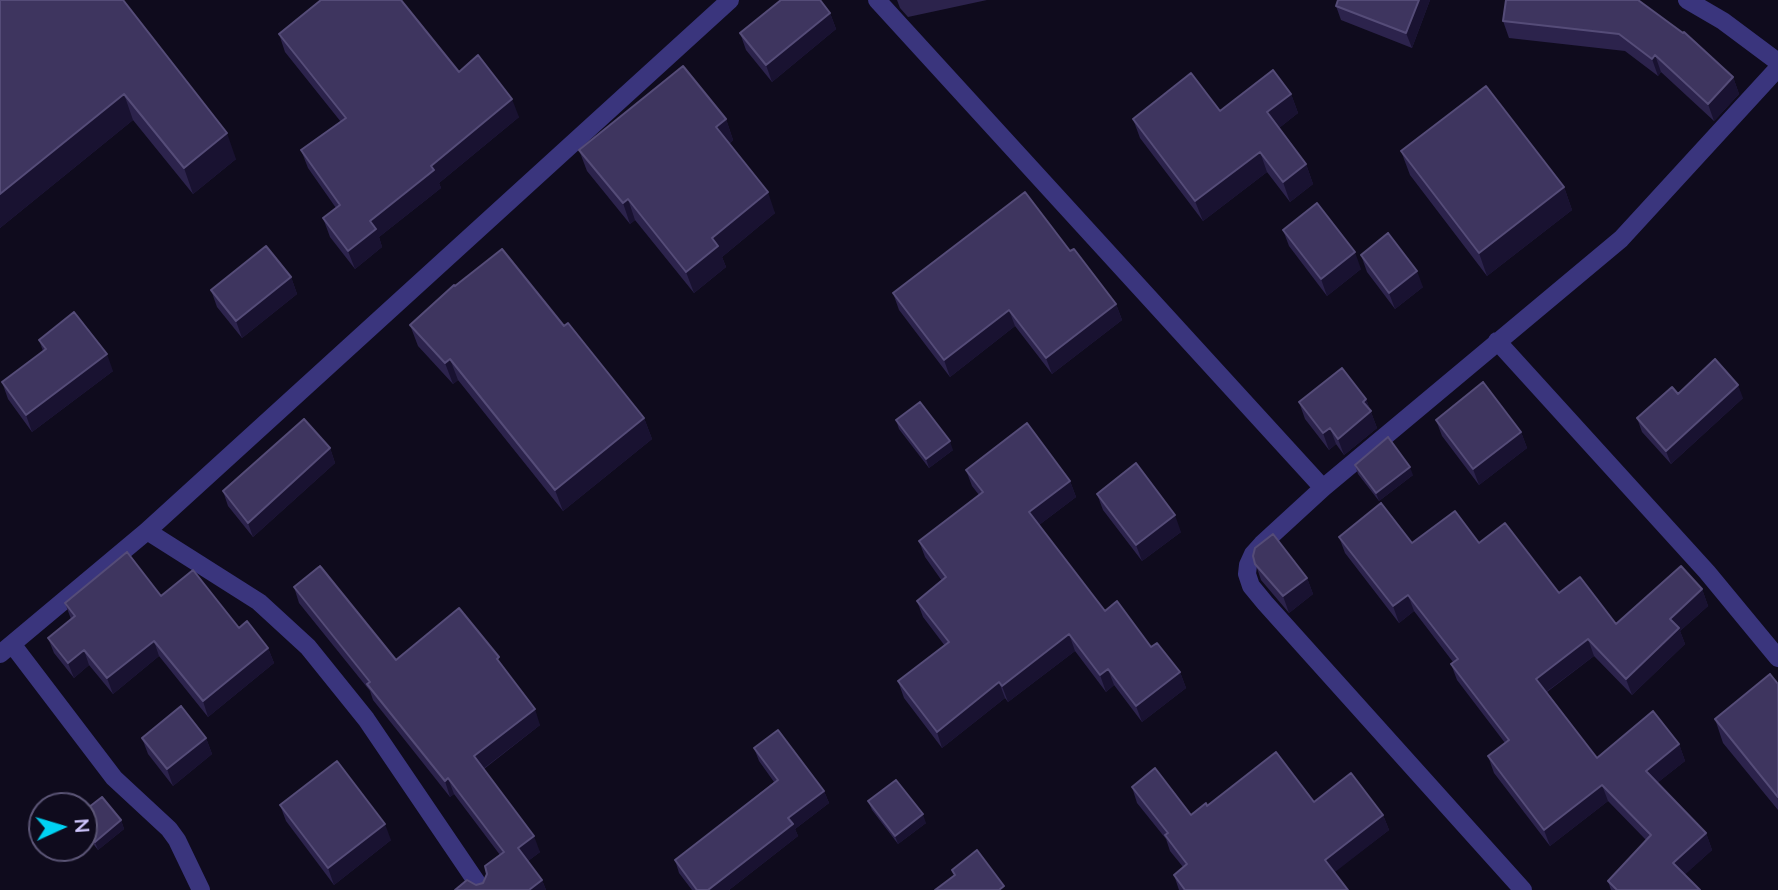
<!DOCTYPE html>
<style>
body{margin:0}
#map{position:relative;width:1778px;height:890px;overflow:hidden;background:#0f0b1d;font-family:Lato,sans-serif}
canvas{display:block}
.north{position:absolute;left:28px;top:792px;width:70px;height:70px;box-sizing:border-box;background:#0f0b1d;border:2px solid #5c5677;border-radius:50%;rotate:86deg;font-size:19px;font-weight:700;line-height:28px;text-align:center;color:#d0c7ff}
.north::after{content:'';display:block;margin:auto;width:24px;height:32px;background:#00d2f2;clip-path:polygon(50% 0,100% 100%,50% 72%,0 100%)}
</style>
<div id="map">
<canvas width="1778" height="890"></canvas>
<div class="north">N</div>
</div>
<script>
const ctx = document.querySelector('canvas').getContext('2d');
ctx.lineJoin = 'round';
const toPath = rows => new Path2D(rows.map(r => 'M' + r).join(''));
function strokePath(path, color, width, dash) { ctx.strokeStyle = color; ctx.lineWidth = width; ctx.lineCap = dash ? 'butt' : 'round'; ctx.setLineDash(dash || []); ctx.stroke(path); }
function fillPath(path, color) { ctx.fillStyle = color; ctx.fill(path, 'evenodd'); }
strokePath(toPath([
 [877,0,1323,488],
 [1687,0,1723,21,1778,62],
 [1497,341,1707,572,1778,658],
 [147,531,259,602,308,647,366,719,482,890],
 [12,644,114,778,169,829,177,840,201,890],
 [0,654,147,531,730,0],
 [1523,890,1265,603,1251,586,1247,574,1248,565,1253,554,1262,544,1323,488,1621,239,1778,68]
]), '#3a357d', 18);
fillPath(toPath([
 [0,0,236,159,193,194,133,120,0,228],
 [897,0,987,0,908,17,900,8],
 [1430,0,1412,48,1341,20,1336,6],
 [1638,0,1733,77,1739,94,1714,121,1661,72,1658,76,1625,51,1509,38,1503,21],
 [830,13,836,29,772,82,746,50,740,33],
 [279,34,459,72,519,117,439,183,441,188,379,237,382,247,355,269,330,237,323,218,336,208,308,168,301,150,341,122,285,52],
 [1291,94,1298,113,1279,128,1306,164,1313,184,1290,202,1267,172,1203,221,1140,138,1133,119,1220,111],
 [726,119,733,140,729,144,775,213,722,257,726,267,694,293,635,220,630,224,587,171,579,150],
 [1401,151,1564,187,1572,210,1487,276,1410,175],
 [1283,230,1361,269,1327,296,1289,246],
 [1070,251,1116,304,1122,320,1052,374,1015,326,950,377,899,310,893,293],
 [1361,255,1423,287,1395,309,1367,272],
 [291,277,297,294,242,338,217,307,211,290],
 [455,286,644,418,652,439,563,511,458,380,453,384,418,346,410,325],
 [39,340,113,371,32,432,8,399,2,382,43,351],
 [1678,394,1743,398,1671,464,1642,432,1637,418],
 [1366,399,1377,428,1344,455,1336,444,1329,450,1305,419,1299,402],
 [896,420,953,450,929,468,899,429],
 [1436,420,1521,432,1527,448,1479,485,1442,436],
 [330,448,335,463,253,537,228,506,223,491],
 [1355,465,1413,475,1379,501,1358,474],
 [966,470,1070,481,1076,497,1039,525,1105,611,1151,647,1180,672,1186,688,1142,722,1114,685,1106,692,1075,651,1008,702,1005,698,942,748,904,698,898,681,945,646,923,617,917,601,942,581,925,557,919,541,979,495,972,486],
 [1097,494,1181,532,1142,561,1103,510],
 [1339,537,1412,543,1479,543,1559,593,1616,624,1702,589,1708,606,1680,631,1685,644,1632,695,1594,656,1547,692,1597,758,1679,744,1685,761,1657,783,1706,833,1712,850,1684,875,1700,890,1611,890,1608,881,1646,840,1608,801,1550,846,1494,773,1488,756,1505,743,1457,680,1451,664,1453,662,1414,611,1399,623,1345,553],
 [1253,556,1307,578,1313,594,1289,613,1261,580],
 [294,587,396,660,502,665,540,725,484,769,540,852,528,861,542,880,546,890,455,890,483,883,500,855,454,794,450,797,373,700,370,691,299,603],
 [161,596,239,628,268,648,274,663,208,717,159,656,113,694,89,665,74,678,54,653,48,638,71,619,65,603],
 [1778,684,1778,810,1723,743,1715,719],
 [142,738,206,738,212,754,173,786,148,754],
 [754,748,824,791,829,803,795,829,798,836,729,890,692,890,679,873,675,860,774,782,759,761],
 [1132,787,1191,815,1207,806,1314,802,1383,815,1389,830,1334,872,1348,890,1179,890,1174,875,1183,867,1170,851,1166,839,1137,803],
 [868,801,926,823,898,844,872,810],
 [280,805,391,840,334,885,286,821],
 [84,811,121,820,124,829,98,850,84,832]
]), '#2c234c');
fillPath(toPath([
 [1419,0,1430,0,1412,48,1406,33],
 [830,13,836,29,772,82,766,65],
 [1655,55,1661,72,1658,76,1652,59],
 [1733,77,1739,94,1714,121,1708,104],
 [124,94,133,120,0,228,0,194],
 [1291,94,1298,113,1274,132,1267,112],
 [512,99,519,117,439,183,441,188,379,237,382,247,355,269,348,251,370,221,431,166],
 [726,119,733,140,724,148,716,127],
 [227,133,236,159,193,194,184,168],
 [1260,152,1267,172,1203,221,1195,201],
 [1306,164,1313,184,1290,202,1283,182],
 [1564,187,1572,210,1487,276,1479,253],
 [768,192,775,213,722,257,726,267,694,293,686,272,712,238],
 [628,199,635,220,630,224,623,203],
 [1355,252,1361,269,1327,296,1321,279],
 [1417,271,1423,287,1395,309,1389,293],
 [291,277,297,294,242,338,236,321],
 [1116,304,1122,320,1052,374,1046,358],
 [1009,310,1015,326,950,377,944,360],
 [107,354,113,371,32,432,26,415],
 [450,359,458,380,453,384,445,363],
 [1738,385,1743,398,1671,464,1666,451],
 [1366,399,1377,428,1344,455,1338,439,1363,402],
 [644,418,652,439,563,511,555,490],
 [1330,428,1336,444,1329,450,1323,433],
 [1521,432,1527,448,1479,485,1473,469],
 [950,441,953,450,929,468,926,459],
 [330,448,335,463,253,537,248,523],
 [1410,467,1413,475,1379,501,1376,493],
 [1070,481,1076,497,1035,528,1029,512],
 [1175,515,1181,532,1142,561,1136,545],
 [1307,578,1313,594,1289,613,1283,596],
 [1702,589,1708,606,1680,631,1685,644,1632,695,1626,679,1670,619],
 [1408,595,1414,611,1399,623,1393,606],
 [1069,634,1075,651,1008,702,1002,686],
 [1588,639,1594,656,1542,695,1536,679],
 [154,641,159,656,113,694,107,678],
 [268,648,274,663,208,717,203,701],
 [84,650,89,665,74,678,68,663],
 [1108,669,1114,685,1106,692,1100,675],
 [1180,672,1186,688,1142,722,1136,706],
 [999,682,1005,698,942,748,937,732],
 [535,709,540,725,479,772,474,756],
 [206,738,212,754,173,786,167,769],
 [1679,744,1685,761,1652,787,1646,771],
 [448,778,454,794,450,797,445,781],
 [1602,785,1608,801,1550,846,1544,830],
 [824,791,829,803,795,829,798,836,729,890,708,890,788,818],
 [923,814,926,823,898,844,895,836],
 [1383,815,1389,830,1330,876,1325,860],
 [121,820,124,829,98,850,95,842],
 [385,824,391,840,334,885,328,868],
 [1706,833,1712,850,1679,880,1673,863],
 [534,836,540,852,524,864,518,848],
 [542,880,546,890,529,890]
]), '#191231');
const building = toPath([
 [0,0,123,0,227,133,184,168,124,94,0,194,0,0],
 [321,0,401,0,459,72,478,55,512,99,431,166,434,170,370,221,376,229,348,251,323,218,340,205,301,150,346,118,279,34,321,0],
 [781,0,820,0,830,13,766,65,740,33,781,0],
 [1338,0,1419,0,1406,33,1336,6,1338,0],
 [1506,0,1638,0,1683,33,1684,32,1733,77,1708,104,1655,55,1652,59,1619,34,1503,21,1506,0],
 [683,66,726,119,716,127,768,192,712,238,718,246,686,272,628,199,623,203,579,150,683,66],
 [1273,70,1291,94,1267,112,1306,164,1283,182,1260,152,1195,201,1133,119,1191,73,1220,111,1273,70],
 [1486,86,1564,187,1479,253,1401,151,1486,86],
 [1025,192,1070,251,1074,249,1116,304,1046,358,1009,310,944,360,893,293,1025,192],
 [1317,203,1355,252,1321,279,1283,230,1317,203],
 [1388,233,1417,271,1389,293,1361,255,1388,233],
 [266,246,291,277,236,321,211,290,266,246],
 [502,249,564,326,568,323,644,418,555,490,450,359,445,363,410,325,454,285,455,286,502,249],
 [74,312,107,354,26,415,2,382,46,349,39,340,74,312],
 [1715,359,1738,385,1666,451,1637,418,1672,387,1678,394,1715,359],
 [1342,368,1366,399,1363,402,1371,411,1338,439,1330,428,1323,433,1299,402,1342,368],
 [1483,382,1521,432,1473,469,1436,420,1483,382],
 [920,402,950,441,926,459,896,420,920,402],
 [304,419,330,448,248,523,223,491,304,419],
 [1027,423,1070,481,1029,512,1105,611,1117,601,1151,647,1157,643,1180,672,1136,706,1108,669,1100,675,1069,634,1002,686,999,682,937,732,898,681,949,642,917,601,946,577,919,541,983,492,966,470,1027,423],
 [1388,437,1410,467,1376,493,1355,465,1388,437],
 [1136,463,1175,515,1136,545,1097,494,1136,463],
 [1381,503,1412,543,1455,511,1479,543,1505,523,1559,593,1580,577,1616,624,1681,566,1702,589,1670,619,1679,628,1626,679,1588,639,1536,679,1597,758,1653,711,1679,744,1646,771,1706,833,1673,863,1700,890,1617,890,1608,881,1651,835,1602,785,1544,830,1488,756,1509,740,1451,664,1458,659,1408,595,1393,606,1339,537,1381,503],
 [1273,534,1307,578,1283,596,1255,564,1253,556,1255,548,1273,534],
 [127,552,161,596,193,570,239,628,247,621,268,648,203,701,154,641,107,678,84,650,68,663,48,638,75,616,65,603,127,552],
 [320,566,396,660,459,608,499,657,497,659,535,709,474,756,534,836,518,848,542,880,529,890,455,890,467,880,476,885,483,883,487,874,485,866,504,852,448,778,445,781,367,684,370,682,294,587,320,566],
 [1770,674,1778,684,1778,797,1715,719,1770,674],
 [181,706,206,738,167,769,142,738,181,706],
 [778,730,824,791,788,818,793,824,708,890,697,890,675,860,778,780,754,748,778,730],
 [1276,752,1314,802,1351,773,1383,815,1325,860,1348,890,1185,890,1174,875,1187,864,1165,835,1168,833,1132,787,1155,768,1191,815,1206,803,1207,806,1276,752],
 [337,761,385,824,328,868,280,805,337,761],
 [896,780,923,814,895,836,868,801,896,780],
 [102,797,121,820,95,842,84,828,84,811,102,797],
 [977,850,1004,886,999,890,935,890,955,875,952,870,977,850]
]);
fillPath(building, '#3e355f');
strokePath(building, '#554c78', 2);
</script>
